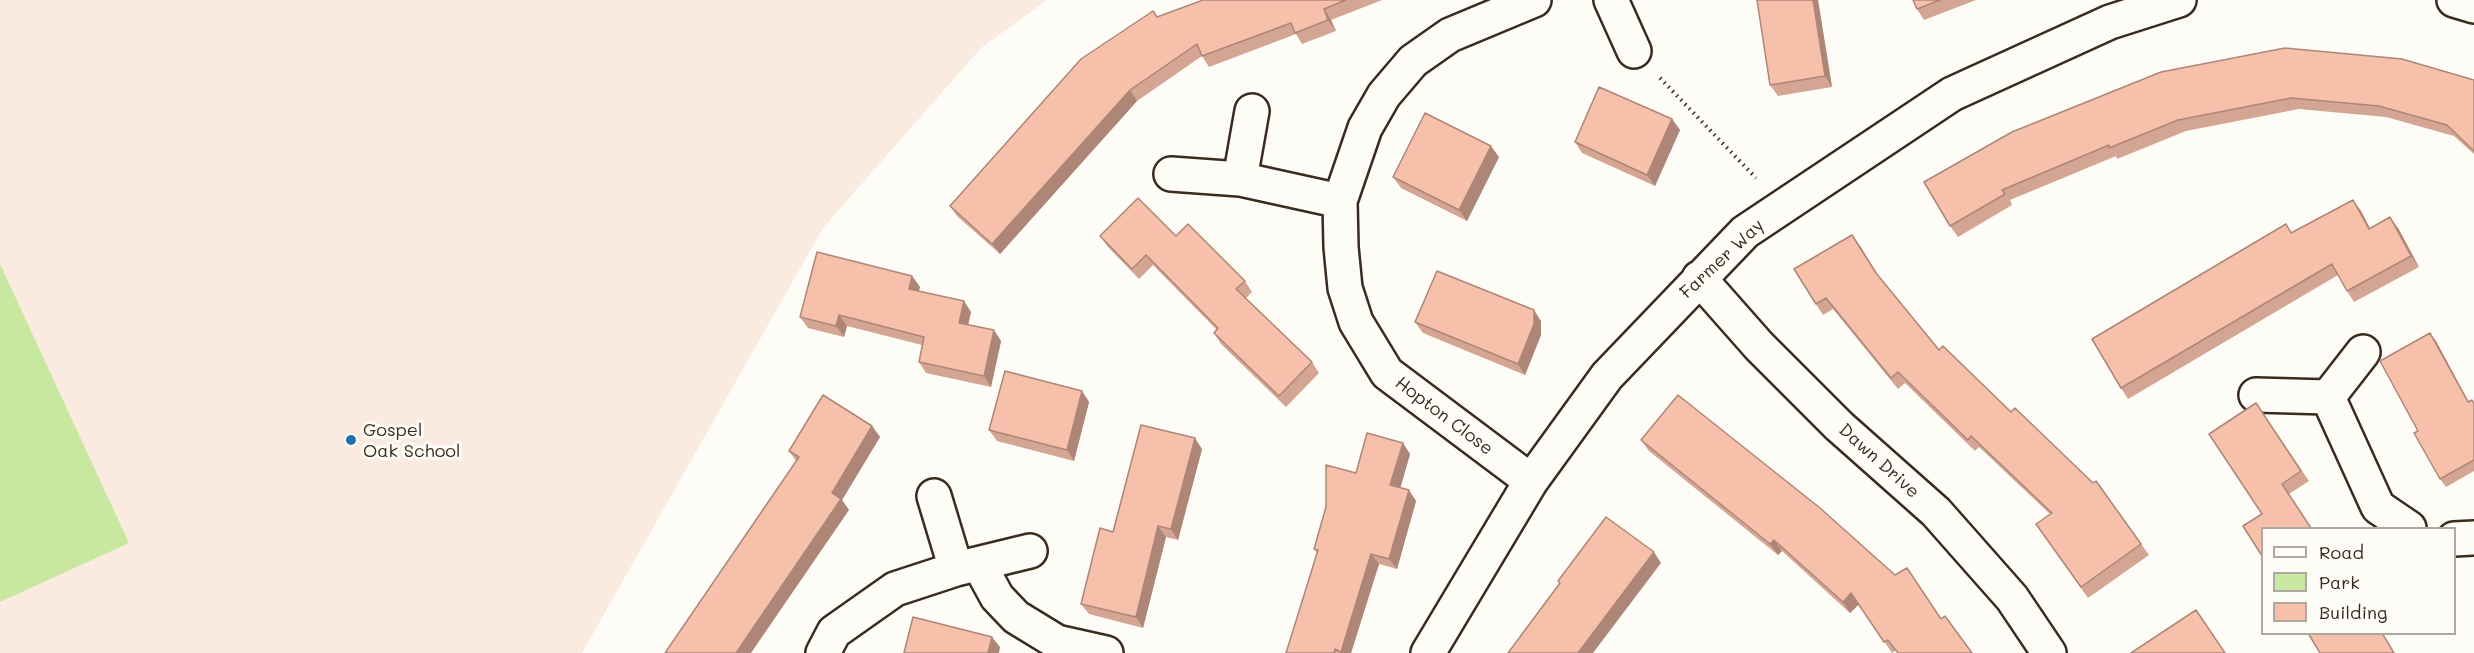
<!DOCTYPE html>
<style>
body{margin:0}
#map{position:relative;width:2474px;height:653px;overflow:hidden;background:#fdfcf7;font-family:Mali,sans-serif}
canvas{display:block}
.legend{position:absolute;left:2261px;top:527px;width:195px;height:108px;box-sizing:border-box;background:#fdfcf7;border:2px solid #afa8a0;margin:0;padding:8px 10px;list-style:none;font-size:18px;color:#3b2a1e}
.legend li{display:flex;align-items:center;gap:12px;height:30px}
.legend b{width:30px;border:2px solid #afa8a0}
</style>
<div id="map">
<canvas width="2474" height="653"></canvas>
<ul class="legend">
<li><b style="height:8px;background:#fdfcf7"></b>Road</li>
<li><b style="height:16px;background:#c8e79f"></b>Park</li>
<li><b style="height:16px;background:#f7c0ab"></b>Building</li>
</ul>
</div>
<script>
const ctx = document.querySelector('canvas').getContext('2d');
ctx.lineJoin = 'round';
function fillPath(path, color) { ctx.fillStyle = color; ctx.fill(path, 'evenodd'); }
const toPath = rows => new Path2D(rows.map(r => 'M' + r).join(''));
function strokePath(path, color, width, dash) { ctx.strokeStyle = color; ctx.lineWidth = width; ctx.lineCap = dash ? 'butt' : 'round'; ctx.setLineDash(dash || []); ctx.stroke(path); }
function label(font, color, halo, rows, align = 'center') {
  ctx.font = font + ' Mali,sans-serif'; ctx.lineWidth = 6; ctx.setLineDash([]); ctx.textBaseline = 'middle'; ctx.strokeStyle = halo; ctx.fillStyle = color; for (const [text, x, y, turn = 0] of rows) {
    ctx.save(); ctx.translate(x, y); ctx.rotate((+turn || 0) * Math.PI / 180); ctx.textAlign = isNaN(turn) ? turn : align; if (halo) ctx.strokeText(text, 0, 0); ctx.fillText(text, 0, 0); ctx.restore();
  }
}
fillPath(toPath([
 [0,0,1047,0,981,48,823,228,582,653,0,653]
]), '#fbeae0');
fillPath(toPath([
 [0,264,129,543,0,602]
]), '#c8e79f');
const minor = toPath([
 [1611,0,1634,51],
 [2454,0,2474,6],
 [1171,174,1240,179,1340,201,1341,247,1345,288,1356,322,1387,373,1531,481],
 [1240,179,1252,111],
 [1340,201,1365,128,1384,95,1413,61,1450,35,1534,0],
 [1699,278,1759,346,1839,426,1936,512,2012,598,2049,653],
 [2256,395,2328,397,2378,507,2409,528],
 [2328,397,2363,352],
 [934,496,956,569],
 [2454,539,2474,538],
 [979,564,997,597,1016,617,1057,642,1106,653],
 [823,653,834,632,895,589,956,569,1030,551],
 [1428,653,1531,481,1607,376,1745,232,1952,94,2110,22,2179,0]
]);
strokePath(minor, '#3b2a1e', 38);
strokePath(toPath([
 [1660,78,1756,178]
]), '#3b2a1e', 4, [1.5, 4.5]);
strokePath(minor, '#fdfcf7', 33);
fillPath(toPath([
 [1203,0,1382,0,1331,20,1336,31,1302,44,1296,34,1209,67,1202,56,1137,101,1000,254,957,216,950,206,1157,17],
 [1757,0,1818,0,1832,87,1778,96,1770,85],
 [1913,0,1976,0,1924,20,1917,9],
 [2161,72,2474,80,2474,154,2454,136,2386,117,2299,109,2186,131,2117,159,2116,156,2010,200,2012,205,1958,237,1950,226],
 [1672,119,1680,130,1655,186,1582,153,1575,142],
 [1499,157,1467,221,1401,188,1393,177],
 [2361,211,2370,229,2398,228,2419,267,2354,302,2347,291,2338,275,2128,399,2121,388,2286,224,2292,233],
 [1100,236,1176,236,1245,281,1252,292,1246,298,1312,362,1319,373,1286,407,1221,344,1214,333,1217,330,1153,265,1139,279,1108,247],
 [1860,246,1880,278,1939,350,2093,483,2096,481,2149,555,2088,598,2036,524,2050,514,1979,447,1975,451,1905,383,1898,389,1833,309,1823,315,1816,304],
 [912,276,920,287,919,291,971,312,968,325,1001,341,991,387,926,373,919,362,922,345,847,326,844,337,808,328,800,317],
 [1541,321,1541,335,1525,375,1423,333,1415,322],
 [2436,341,2469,402,2474,403,2474,471,2446,487,2440,479,2418,431],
 [1082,391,1089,402,1074,461,997,441,989,430],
 [2256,403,2309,481,2289,494,2311,528,2262,528],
 [872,426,880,437,842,500,849,510,796,461,789,451],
 [1641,440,1941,619,1892,653,1859,604,1850,613,1782,551,1778,555,1649,451],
 [1202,449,1178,540,1166,537,1143,628,1089,614,1081,604,1113,532],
 [1410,454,1400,488,1416,501,1397,569,1379,564,1351,653,1286,653,1317,553,1314,549]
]), '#d4a593');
fillPath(toPath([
 [1813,0,1818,0,1832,87,1825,76],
 [1324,9,1331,20,1336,31,1328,20],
 [1130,90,1137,101,1000,254,992,244],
 [1672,119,1680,130,1655,186,1647,175],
 [1491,146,1499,157,1467,221,1459,210],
 [2353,200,2361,211,2376,240,2369,229],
 [2390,217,2398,228,2419,267,2411,256],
 [1852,235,1860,246,1883,284,1876,273],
 [912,276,920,287,916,300,909,289],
 [964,301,971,312,966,334,959,323],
 [1534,310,1541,321,1541,335,1525,375,1518,364],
 [839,315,847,326,844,337,836,326],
 [994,330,1001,341,991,387,984,376],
 [2430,333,2436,341,2473,411,2468,402],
 [1082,391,1089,402,1074,461,1067,450],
 [872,426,880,437,842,500,849,510,751,653,736,653],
 [1195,438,1202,449,1178,540,1171,529],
 [1403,443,1410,454,1398,496,1390,485],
 [1409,490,1416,501,1397,569,1389,559],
 [1158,526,1166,537,1143,628,1136,617],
 [1774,540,1782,551,1778,555,1770,544],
 [1654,552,1661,563,1593,653,1578,653],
 [1371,554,1379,564,1351,653,1342,653,1341,652],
 [1851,593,1859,604,1850,613,1843,602],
 [992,637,1000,647,999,653,988,653]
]), '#ad8678');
const building = toPath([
 [1203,0,1346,0,1324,9,1328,20,1295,33,1291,23,1202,56,1197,44,1130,90,992,244,950,206,1081,59,1153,11,1157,17,1203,0],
 [1757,0,1813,0,1825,76,1770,85,1757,0],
 [1913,0,1940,0,1917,9,1913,0],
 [2285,48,2402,59,2474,80,2474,151,2447,125,2379,106,2291,98,2178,120,2109,148,2109,145,2002,190,2005,194,1950,226,1924,182,2012,132,2161,72,2285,48],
 [1599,87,1672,119,1647,175,1575,142,1599,87],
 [1425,113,1491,146,1459,210,1393,177,1425,113],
 [1138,198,1176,236,1188,224,1245,281,1236,289,1312,362,1279,396,1214,333,1218,328,1146,255,1132,269,1100,236,1138,198],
 [2353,200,2369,229,2390,217,2411,256,2347,291,2332,264,2121,388,2092,339,2286,224,2291,233,2353,200],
 [1852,235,1876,273,1939,350,1943,346,2011,412,2015,408,2093,483,2096,481,2141,544,2081,587,2036,524,2052,513,1971,436,1968,440,1898,372,1891,378,1826,298,1816,304,1794,269,1852,235],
 [817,252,912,276,909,289,964,301,959,323,994,330,984,376,919,362,924,337,839,315,836,326,800,317,817,252],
 [1437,271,1534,310,1534,324,1518,364,1415,322,1437,271],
 [2430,333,2468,402,2472,400,2474,404,2474,460,2440,479,2414,433,2418,431,2380,361,2430,333],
 [1005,371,1082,391,1067,450,989,430,1005,371],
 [823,395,872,426,832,493,841,499,736,653,665,653,799,457,789,451,823,395],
 [1678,395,1820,508,1895,575,1907,568,1941,619,1945,616,1972,653,1898,653,1888,640,1884,642,1851,593,1843,602,1774,540,1770,544,1641,440,1678,395],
 [2256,403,2301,471,2282,484,2311,528,2262,528,2262,556,2243,526,2262,514,2209,434,2256,403],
 [1141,425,1195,438,1171,529,1158,526,1136,617,1081,604,1100,528,1113,532,1141,425],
 [1367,433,1403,443,1390,485,1409,490,1389,559,1371,554,1341,652,1335,649,1334,653,1286,653,1318,550,1314,549,1326,507,1326,465,1356,473,1367,433],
 [1606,517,1654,552,1578,653,1508,653,1560,583,1558,581,1606,517],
 [2196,610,2225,653,2131,653,2196,610],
 [913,617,992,637,988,653,904,653,913,617],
 [2308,633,2382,633,2394,653,2320,653,2308,633]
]);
fillPath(building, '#f7c0ab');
strokePath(building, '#ad8678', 1.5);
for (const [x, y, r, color] of [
 [351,440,6,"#1f6fb2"]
]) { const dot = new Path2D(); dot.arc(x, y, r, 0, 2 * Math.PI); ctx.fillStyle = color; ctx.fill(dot); strokePath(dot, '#fdfcf7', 2); }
label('18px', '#3b2a1e', '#fdfcf7', [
 ["Farmer Way",1722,259,-43],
 ["Hopton Close",1444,416,37],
 ["Dawn Drive",1879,461,42]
]);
label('18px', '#3b2a1e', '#fdfcf7', [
 ["Gospel",363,430],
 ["Oak School",363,451]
], 'left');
</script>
